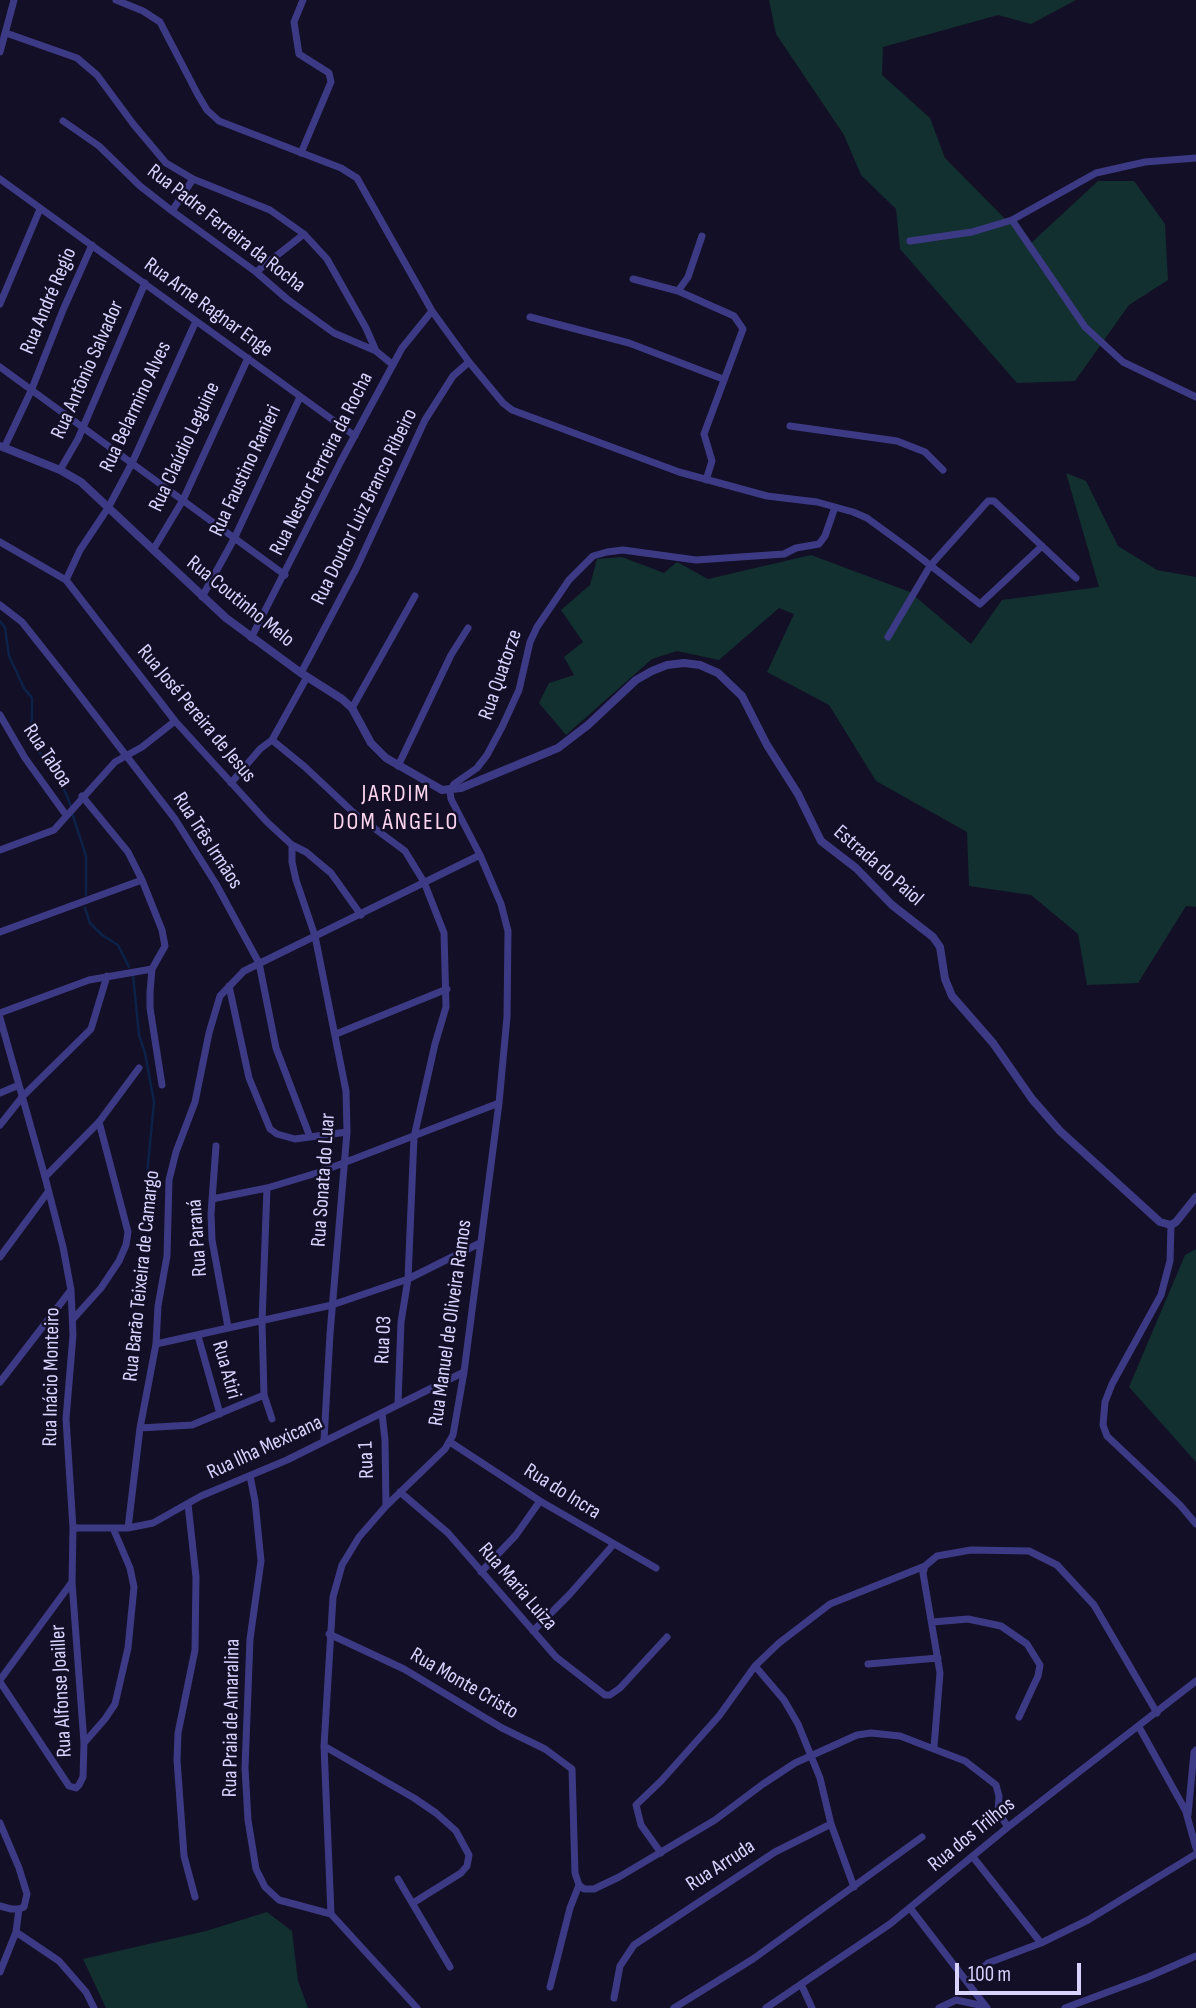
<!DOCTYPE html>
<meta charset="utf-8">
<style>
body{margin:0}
#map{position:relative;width:1196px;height:2008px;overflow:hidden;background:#130f26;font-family:"Sofia Sans Condensed",sans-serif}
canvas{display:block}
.scale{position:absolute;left:955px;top:1963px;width:126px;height:32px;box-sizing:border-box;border:4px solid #d9d4ff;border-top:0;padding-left:9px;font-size:21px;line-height:24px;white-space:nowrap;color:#d9d4ff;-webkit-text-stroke:5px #130f26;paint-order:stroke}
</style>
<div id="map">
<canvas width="1196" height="2008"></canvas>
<div class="scale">100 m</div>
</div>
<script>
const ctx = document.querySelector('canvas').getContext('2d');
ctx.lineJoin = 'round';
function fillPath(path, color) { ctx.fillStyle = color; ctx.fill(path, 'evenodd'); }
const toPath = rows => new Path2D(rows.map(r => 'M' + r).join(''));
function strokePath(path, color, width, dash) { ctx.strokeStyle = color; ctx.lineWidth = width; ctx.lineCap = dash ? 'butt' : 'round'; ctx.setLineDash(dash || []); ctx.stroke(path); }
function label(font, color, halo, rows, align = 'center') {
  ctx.font = font + ' "Sofia Sans Condensed",sans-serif'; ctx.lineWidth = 5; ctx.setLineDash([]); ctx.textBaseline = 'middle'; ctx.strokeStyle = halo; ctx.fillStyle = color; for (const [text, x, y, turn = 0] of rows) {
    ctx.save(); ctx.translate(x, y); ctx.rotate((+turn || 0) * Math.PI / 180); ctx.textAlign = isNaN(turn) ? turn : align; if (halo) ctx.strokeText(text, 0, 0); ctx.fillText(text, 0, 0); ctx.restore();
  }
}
fillPath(toPath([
 [769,0,1076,0,1031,24,998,15,883,47,882,75,930,118,945,158,1030,244,1098,181,1134,181,1165,224,1168,280,1129,305,1075,381,1017,383,900,249,896,209,861,175,844,135,776,34],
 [1066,473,1086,481,1118,546,1157,570,1196,577,1196,907,1186,906,1138,983,1087,985,1078,934,1031,895,969,886,967,832,876,781,829,705,767,672,794,614,779,608,719,660,677,651,652,659,566,735,539,703,549,683,574,675,564,657,583,642,561,610,590,585,597,559,622,557,664,573,677,562,708,579,811,555,910,592,971,644,1002,600,1099,587],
 [1196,1249,1196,1462,1129,1387,1185,1255],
 [267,1912,292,1931,298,1981,308,2008,106,2008,83,1959,206,1931]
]), '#12302f');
strokePath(toPath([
 [0,621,5,628,9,656,24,688,32,698,32,718,29,735,49,768,61,782,71,806],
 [72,813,86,856,86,895],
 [85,908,90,923,102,935,118,945,129,967],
 [133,975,139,1035,145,1053,154,1102,147,1175]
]), '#0c2248', 2.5);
strokePath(toPath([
 [116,0,143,11,160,22,198,95,207,110,219,121,341,168,357,178,432,311,469,362,503,403,512,410,679,472,767,496,817,502,853,512,867,518,908,548,980,604,1042,546],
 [6,33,77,58,97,75,134,125,166,163,193,179,270,210,304,234,327,259,366,328,376,351,393,365],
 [0,52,14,0],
 [63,121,99,146,140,186,172,211,256,272,287,299,334,333,376,351],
 [301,153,331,82,329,73,299,54,294,22,303,0],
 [0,179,355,436],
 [172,211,193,179],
 [1012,220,1085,327,1123,362,1196,397],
 [910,241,972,232,1012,220,1096,173,1145,162,1196,158],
 [256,272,304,234],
 [633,279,678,291,688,277,702,236],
 [678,291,734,316,743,329,704,434,712,461,706,480],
 [0,304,40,209],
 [530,317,629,343,723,379],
 [0,367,285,575],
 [790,426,897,441,925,452,943,470],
 [4,448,31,391,63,310,92,245],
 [60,470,78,439,145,283],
 [0,542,66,580,175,721,267,822,292,845,306,852,331,873,361,915],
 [153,550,183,500,248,358],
 [66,580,80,550,108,508,132,463,196,321],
 [202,597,234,539,300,397],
 [0,605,22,622,64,675,175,819,216,884,259,963,276,1048,310,1137],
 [888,637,930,566,988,501,994,501,1076,578],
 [251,638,341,461,402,348,432,311],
 [301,673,357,567,425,420,453,376,469,362],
 [352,708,415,596],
 [0,715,25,758,66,815],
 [272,740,305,767,355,814,405,851,424,882,444,933,446,1007,435,1044,414,1137,408,1279,401,1322,398,1403],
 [398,766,451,655,468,628],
 [231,783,260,749,272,740,307,677],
 [82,796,128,852,142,880,162,930,165,946,152,969,150,992,150,1008,162,1085],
 [292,845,292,862,296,880,315,936,346,1091,347,1132,330,1334,324,1440],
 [0,850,54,830,115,762,142,747,175,721],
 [0,932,142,880],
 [229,986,249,1078,270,1129,277,1134,295,1139,347,1132],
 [0,1013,89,980,152,969],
 [0,1018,45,1177,63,1247,71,1290,73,1335,66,1419,73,1528,72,1582,84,1743,83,1777,79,1785,76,1788,69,1786,0,1682],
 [336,1034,447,989],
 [0,1093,19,1085],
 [0,1125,23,1096,91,1029,107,976],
 [216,1146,211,1214,212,1240,228,1327],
 [45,1177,99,1122,139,1068],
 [267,1188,262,1322,264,1395,272,1419],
 [212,1199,267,1188,320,1172,499,1103],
 [1171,1225,1170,1261,1161,1295,1112,1384,1105,1402,1103,1425,1107,1436,1180,1505,1196,1524],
 [0,1257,48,1192],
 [74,1318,101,1288,119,1261,126,1245,128,1232,99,1122],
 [198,1336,220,1414],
 [156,1344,332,1305,408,1279,480,1243],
 [0,1382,71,1290],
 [382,1413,385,1440,386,1506],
 [140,1428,192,1425,264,1395],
 [450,1442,540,1501,656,1568],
 [250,1476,255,1501,261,1561,250,1639,245,1768,248,1820,256,1869,265,1887,279,1900,331,1914,417,2008],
 [400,1492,448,1533,556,1657,605,1695,610,1695,620,1688,667,1637],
 [188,1504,196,1577,195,1650,178,1733,177,1760,184,1856,195,1897],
 [73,1528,128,1528,153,1523,201,1496,287,1460,464,1372],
 [128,1528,140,1428,156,1344,158,1306,167,1256,169,1180,176,1152,195,1102,209,1033,220,996,244,971,480,855],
 [481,1572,516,1535,540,1501],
 [933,1622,968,1619,1001,1626,1027,1644,1040,1665,1038,1676,1019,1717],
 [533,1631,569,1595,613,1545],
 [329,1634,404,1669,502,1728,545,1749,572,1769,575,1873,579,1885,570,1908,550,1987],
 [868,1664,938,1658],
 [755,1666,784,1700,798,1724,820,1778,831,1824,854,1887],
 [0,1680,72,1582],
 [1139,1727,1188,1815,1194,1752,1196,1750],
 [84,1743,105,1719,115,1704,128,1648,134,1587,130,1568,113,1528],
 [324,1746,414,1798,436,1813,456,1831,469,1855,467,1866,461,1873,413,1903],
 [934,1747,940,1673,923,1573,925,1566,937,1556,971,1550,1029,1551,1057,1565,1094,1605,1157,1713],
 [1186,1812,1196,1848],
 [0,1823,19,1868,27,1894,24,1907,19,1909,11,1909,0,1906],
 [661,1853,641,1825,636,1805,661,1781,719,1716,755,1666,779,1643,830,1604,925,1566],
 [973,1857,1041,1943],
 [398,1879,450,1967],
 [579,1885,584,1889,594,1889,619,1877,715,1820,763,1784,795,1763,857,1735,871,1733,900,1736,965,1761,996,1785,999,1796,998,1812,1008,1827],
 [910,1908,987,2008],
 [331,1914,324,1746,333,1597,342,1565,359,1537,386,1506,445,1449,453,1435,464,1372,499,1103,507,1017,508,931,501,904,480,855,451,799,450,791,454,784,477,768,487,755,502,727,519,690,530,642,537,627,569,580,593,556,607,552,623,550,696,560,784,554,796,548,819,544,825,536,835,507],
 [16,1932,59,1961,86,1992,94,2008],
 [0,1972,16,1932,19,1909],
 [967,1982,988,1963,1041,1943,1088,1920,1196,1854],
 [801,1984,812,2008],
 [614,1998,620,1966,634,1945,775,1852,831,1824],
 [674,2008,753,1959,922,1837],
 [766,2008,890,1924,1008,1827,1196,1681],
 [939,2008,956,2000,984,2006],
 [1065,2008,1148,1977,1196,1956]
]), '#3d3a85', 7);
strokePath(toPath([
 [0,446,60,470,81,482,226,618,301,673,342,699,352,708,371,743,386,758,442,790,461,788,558,748,588,725,636,680,652,671,667,665,684,663,700,665,718,673,742,696,767,745,798,794,821,841,856,868,892,905,933,937,940,947,945,979,952,996,993,1043,1032,1099,1060,1131,1160,1222,1171,1225,1176,1222,1196,1197]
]), '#3d3a85', 8);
label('21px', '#d9d4ff', '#130f26', [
 ["Rua Padre Ferreira da Rocha",226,229,38],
 ["Rua André Regio",49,301,-67],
 ["Rua Arne Ragnar Enge",208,308,36],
 ["Rua Antônio Salvador",88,370,-66],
 ["Rua Belarmino Alves",136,407,-65],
 ["Rua Claúdio Leguine",185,447,-65],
 ["Rua Nestor Ferreira da Rocha",322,464,-63],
 ["Rua Faustino Ranieri",246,471,-65],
 ["Rua Doutor Luiz Branco Ribeiro",365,507,-64],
 ["Rua Coutinho Melo",240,602,39],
 ["Rua Quatorze",501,675,-71],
 ["Rua José Pereira de Jesus",196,714,50],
 ["Rua Taboa",47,756,56],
 ["Rua Três Irmãos",207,841,57],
 ["Estrada do Paiol",878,866,41],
 ["Rua Sonata do Luar",324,1180,-86],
 ["Rua Paraná",198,1238,-94],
 ["Rua Barão Teixeira de Camargo",142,1276,-84],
 ["Rua Manuel de Oliveira Ramos",451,1323,-82],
 ["Rua 03",384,1340,-87],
 ["Rua Atiri",226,1370,74],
 ["Rua Inácio Monteiro",52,1377,-89],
 ["Rua Ilha Mexicana",265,1448,-25],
 ["Rua 1",367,1460,-92],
 ["Rua do Incra",562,1492,32],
 ["Rua Maria Luiza",517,1587,49],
 ["Rua Monte Cristo",464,1684,30],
 ["Rua Alfonse Joailler",62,1691,-93],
 ["Rua Praia de Amaralina",232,1718,-89],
 ["Rua dos Trilhos",972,1835,-39],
 ["Rua Arruda",721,1866,-33]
]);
ctx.letterSpacing = '2px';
label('24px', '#ffd6f0', '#130f26', [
 ["JARDIM",396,795],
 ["DOM ÂNGELO",396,823]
]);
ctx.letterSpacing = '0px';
</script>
